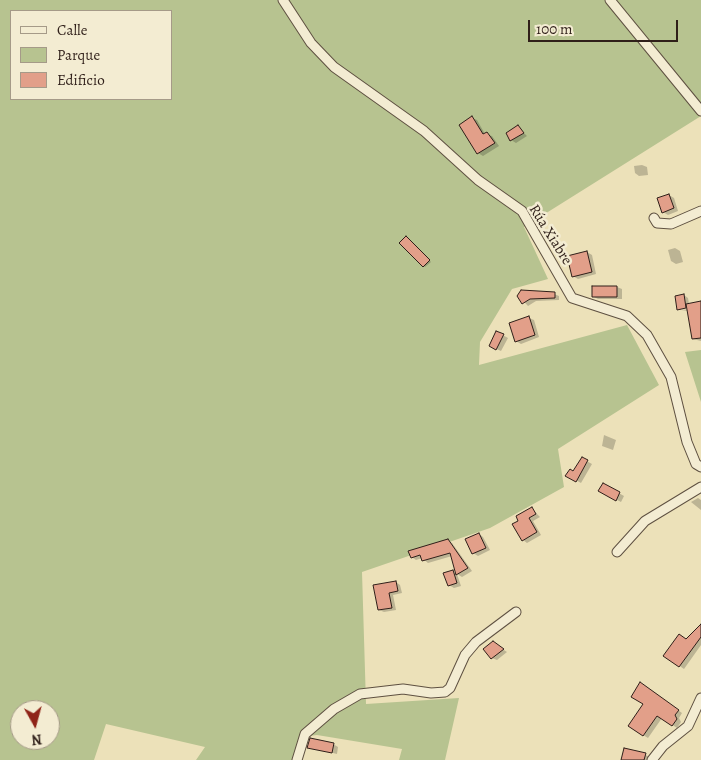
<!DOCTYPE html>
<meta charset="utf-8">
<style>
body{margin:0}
#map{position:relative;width:701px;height:760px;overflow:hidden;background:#ece1b9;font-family:Alegreya,serif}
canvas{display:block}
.legend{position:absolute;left:10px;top:10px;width:162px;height:90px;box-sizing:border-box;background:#f3ecd2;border:1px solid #a59a88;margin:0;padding:6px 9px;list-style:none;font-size:15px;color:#2f1f19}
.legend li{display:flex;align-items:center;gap:10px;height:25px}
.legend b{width:25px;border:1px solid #a59a88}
.north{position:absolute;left:10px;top:700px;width:50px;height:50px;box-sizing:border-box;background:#f3ecd2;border:1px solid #a59a88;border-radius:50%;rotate:173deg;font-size:14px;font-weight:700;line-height:20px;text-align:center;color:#2f1f19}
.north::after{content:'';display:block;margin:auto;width:18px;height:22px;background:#8f2418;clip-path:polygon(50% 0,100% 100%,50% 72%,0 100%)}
.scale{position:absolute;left:528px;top:20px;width:150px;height:22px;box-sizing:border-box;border:2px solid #2f1f19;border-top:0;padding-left:6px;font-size:15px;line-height:18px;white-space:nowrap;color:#2f1f19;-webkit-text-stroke:4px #f3ecd2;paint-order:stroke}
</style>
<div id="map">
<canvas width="701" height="760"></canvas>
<ul class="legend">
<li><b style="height:6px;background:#f3ecd2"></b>Calle</li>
<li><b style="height:14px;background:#b7c390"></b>Parque</li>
<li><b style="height:14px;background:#e29f89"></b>Edificio</li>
</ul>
<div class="north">N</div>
<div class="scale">100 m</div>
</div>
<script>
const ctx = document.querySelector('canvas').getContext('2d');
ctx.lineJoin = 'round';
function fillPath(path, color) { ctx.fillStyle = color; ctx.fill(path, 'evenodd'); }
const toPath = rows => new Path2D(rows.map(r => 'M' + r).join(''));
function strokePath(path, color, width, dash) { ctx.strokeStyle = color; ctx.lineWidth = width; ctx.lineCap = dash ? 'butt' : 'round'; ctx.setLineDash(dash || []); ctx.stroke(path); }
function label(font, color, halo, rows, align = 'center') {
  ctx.font = font + ' Alegreya,serif'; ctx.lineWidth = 5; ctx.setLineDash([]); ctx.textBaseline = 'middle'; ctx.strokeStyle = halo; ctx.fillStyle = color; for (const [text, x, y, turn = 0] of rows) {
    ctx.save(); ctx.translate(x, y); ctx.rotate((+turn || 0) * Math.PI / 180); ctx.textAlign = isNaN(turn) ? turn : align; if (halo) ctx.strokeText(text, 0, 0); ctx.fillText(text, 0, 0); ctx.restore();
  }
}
fillPath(toPath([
 [0,0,701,0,701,116,524,227,548,279,512,289,480,342,479,365,627,325,659,385,558,449,564,487,490,528,362,572,366,704,459,698,445,760,399,760,402,749,317,735,300,737,293,760,196,760,205,747,106,724,94,760,0,760],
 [11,11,171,11,171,99,11,99],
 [20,710,50,710,50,740,20,740],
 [701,350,701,402,685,352]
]), '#b7c390');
fillPath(toPath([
 [472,118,477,120,485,134,492,136,499,146,483,156,478,153,460,125],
 [518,127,527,136,516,143,511,140],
 [642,165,647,167,648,175,639,176,635,173,634,166],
 [669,195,674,198,678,211,668,215,663,212],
 [408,239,431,262,425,267,424,266],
 [675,248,680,251,683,262,676,264,671,261,668,250],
 [587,252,592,255,596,274,578,279,573,276],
 [617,287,622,289,622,299,598,299,594,297],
 [554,294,559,296,559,300,536,301,528,306,519,296],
 [684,295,688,298,689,304,701,302,701,341,693,339,688,311,681,310,693,309,692,306,681,308,681,310,678,309],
 [529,318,534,320,539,337,521,344,516,341],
 [497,332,508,338,501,351,490,346],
 [604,435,616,440,613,450,602,446],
 [583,459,592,464,581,483,567,475,574,473],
 [603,484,624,496,621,502,600,491],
 [698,498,701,500,701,510,691,502],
 [532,509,540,517,533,521,541,535,527,543,523,540,514,525],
 [479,534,483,537,490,550,478,556,473,553,467,540],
 [447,540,452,543,472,571,462,577,457,574,461,586,454,588,449,585,452,571,457,574,452,556,428,563,422,558,416,560,412,557],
 [396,582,400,585,402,593,393,595,396,610,384,612,379,610],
 [701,626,701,645,684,669,665,656,687,641],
 [498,646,507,652,497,660,492,658],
 [645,687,682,713,679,718,681,722,677,728,662,718,648,738,643,735],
 [333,744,338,747,337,754,309,747],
 [645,755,650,757,649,760,622,760]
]), '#0003');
const building = toPath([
 [472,116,483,134,487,132,495,143,477,154,459,125,472,116],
 [518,125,524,133,510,141,506,133,518,125],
 [669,194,674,208,662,213,657,198,669,194],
 [406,236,430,260,423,267,399,243,406,236],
 [587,251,592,272,572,277,567,256,587,251],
 [592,286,617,286,617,297,592,297,592,286],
 [521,290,555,292,555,298,530,299,522,304,517,296,521,290],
 [684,294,686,308,677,310,675,296,684,294],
 [701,301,701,338,692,339,686,304,701,301],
 [529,316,535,335,515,342,509,323,529,316],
 [496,331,504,334,496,350,489,346,496,331],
 [582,457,588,460,576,482,565,476,570,469,573,471,582,457],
 [603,483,620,492,616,501,598,491,603,483],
 [532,507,536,514,529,518,537,532,522,541,512,524,518,521,516,516,532,507],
 [479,533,486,548,472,554,465,539,479,533],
 [448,539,468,568,456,575,450,553,422,561,420,555,411,558,408,551,448,539],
 [453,570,457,583,448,586,443,573,453,570],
 [396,581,398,591,389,593,392,608,378,610,373,585,396,581],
 [701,624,701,637,679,667,663,656,679,634,686,639,701,624],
 [493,641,504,649,491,659,483,649,493,641],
 [640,682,679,710,675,715,677,719,672,726,657,716,643,736,628,726,643,704,631,697,640,682],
 [310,738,334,743,332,753,307,748,310,738],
 [624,748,646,753,644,760,621,760,624,748]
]);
fillPath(building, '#e29f89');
strokePath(building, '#2f1f19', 1);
const minor = toPath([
 [283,0,311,43,334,67,424,131,478,180,522,211,572,298,627,316,647,335,671,377,687,442,696,464,701,467],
 [610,0,701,111],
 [654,218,657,223,671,224,701,211],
 [617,552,645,521,701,487],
 [297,760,305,734,334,709,360,694,403,689,431,693,445,692,450,688,465,655,476,642,516,612],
 [652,760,663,746,688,726,701,698]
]);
strokePath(minor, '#5e5041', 11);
strokePath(minor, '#f3ecd2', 9);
label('15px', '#2f1f19', '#f3ecd2', [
 ["Rúa Xiabre",550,235,58]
]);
</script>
